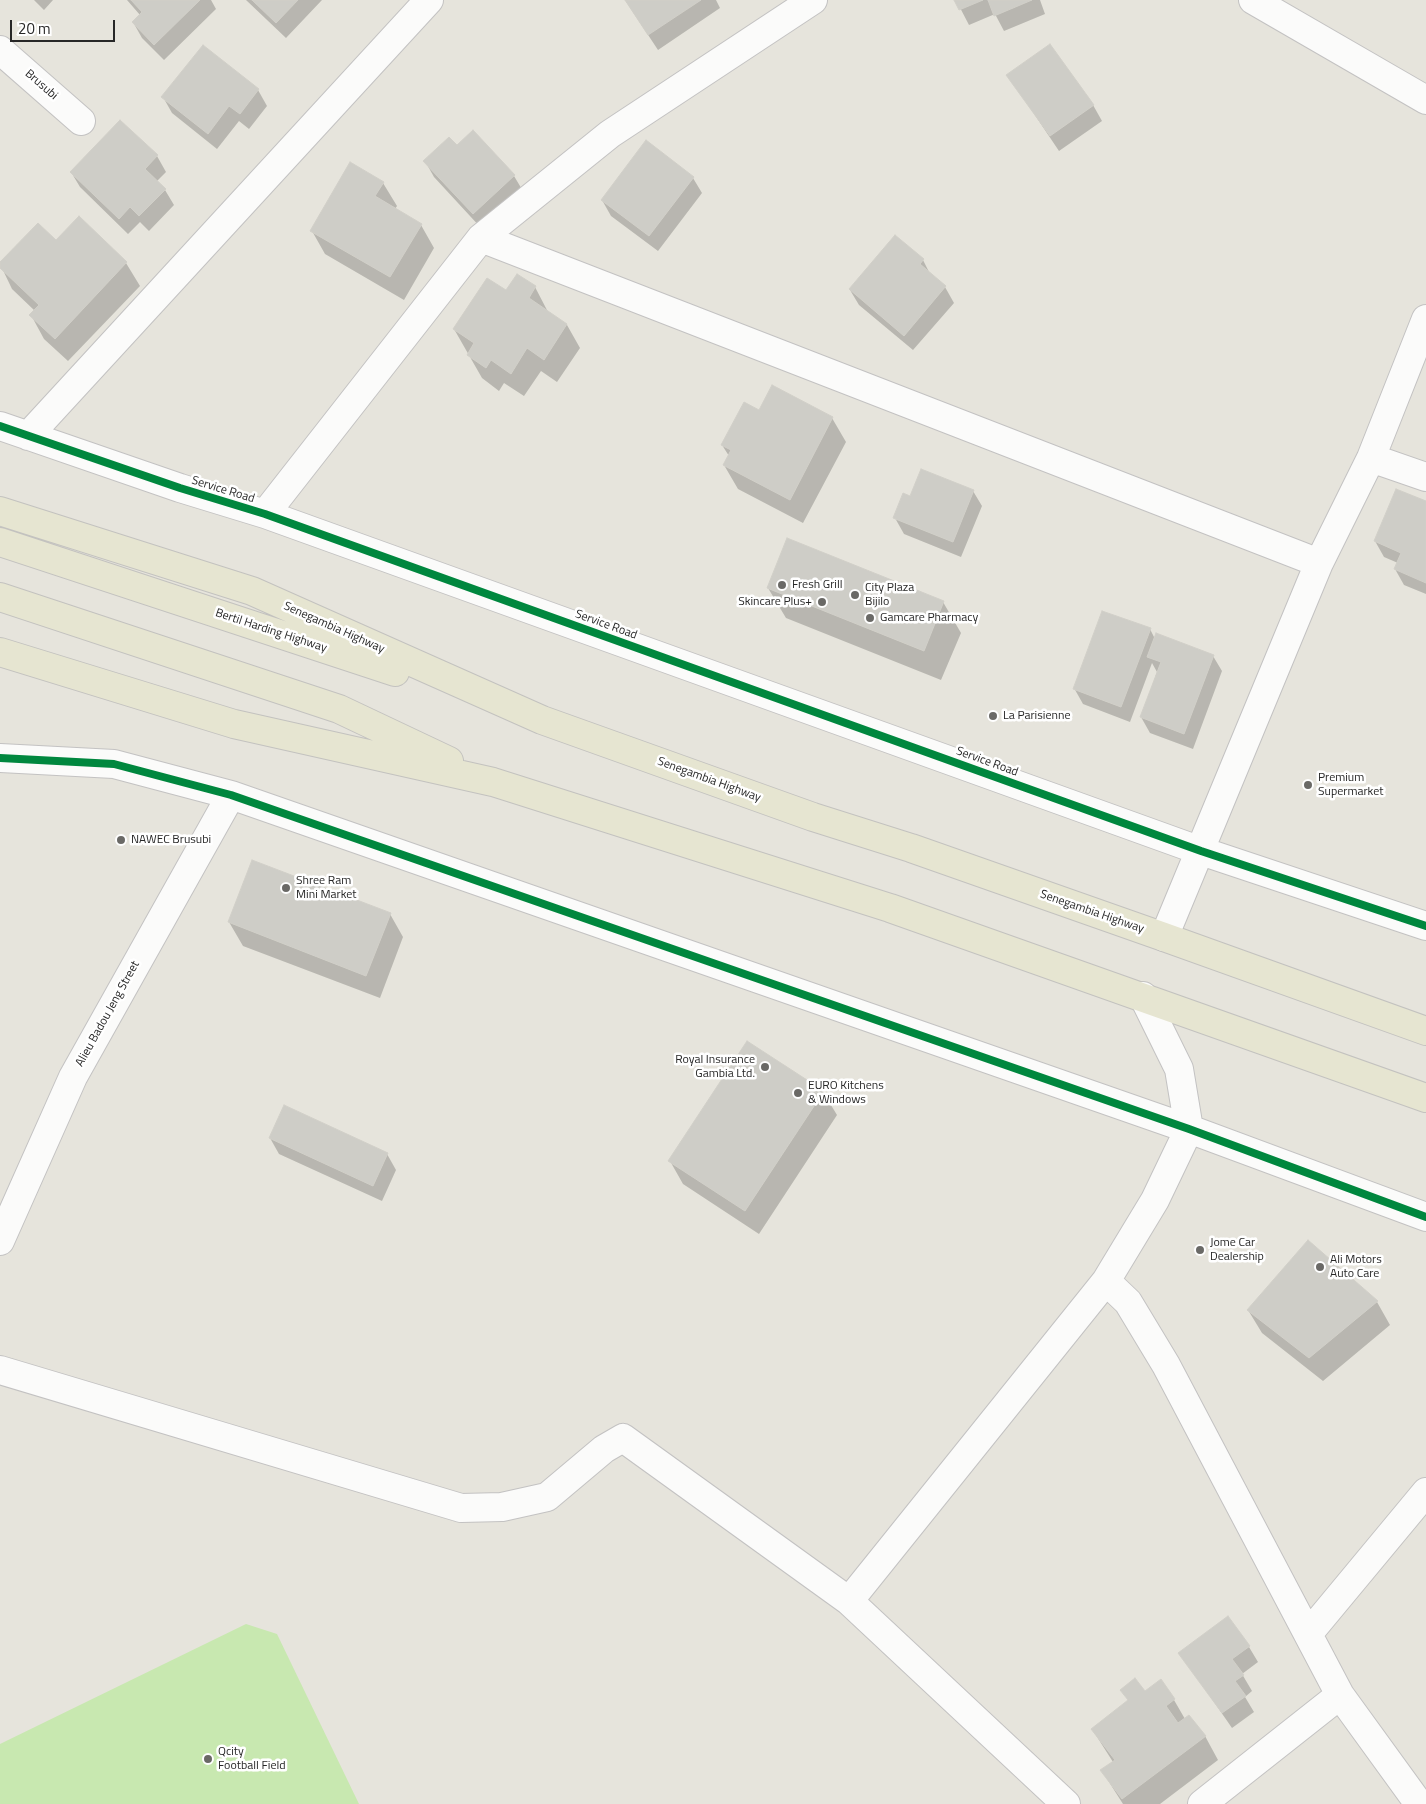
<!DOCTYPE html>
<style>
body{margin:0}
#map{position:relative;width:1426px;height:1804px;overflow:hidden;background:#e6e4dc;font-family:"Titillium Web",sans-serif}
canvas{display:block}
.scale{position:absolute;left:10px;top:20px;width:105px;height:22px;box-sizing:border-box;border:2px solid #272727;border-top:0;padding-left:6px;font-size:15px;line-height:18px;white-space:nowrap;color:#272727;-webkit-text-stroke:4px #fff;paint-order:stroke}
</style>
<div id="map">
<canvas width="1426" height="1804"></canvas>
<div class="scale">20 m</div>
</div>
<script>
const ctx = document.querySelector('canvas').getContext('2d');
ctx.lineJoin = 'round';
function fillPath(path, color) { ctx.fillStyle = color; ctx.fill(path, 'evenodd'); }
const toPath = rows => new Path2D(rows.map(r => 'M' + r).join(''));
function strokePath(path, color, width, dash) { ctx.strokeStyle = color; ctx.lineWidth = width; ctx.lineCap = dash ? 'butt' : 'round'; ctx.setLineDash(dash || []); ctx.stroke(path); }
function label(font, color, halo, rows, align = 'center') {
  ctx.font = font + ' "Titillium Web",sans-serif'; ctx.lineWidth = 5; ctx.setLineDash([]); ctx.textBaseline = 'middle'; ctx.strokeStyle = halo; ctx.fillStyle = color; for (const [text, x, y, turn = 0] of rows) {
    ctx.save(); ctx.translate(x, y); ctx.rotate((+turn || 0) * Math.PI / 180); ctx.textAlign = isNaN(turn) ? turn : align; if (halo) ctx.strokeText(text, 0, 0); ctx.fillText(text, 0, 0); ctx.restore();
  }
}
fillPath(toPath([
 [246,1624,277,1634,359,1804,0,1804,0,1744]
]), '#c8e8b0');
fillPath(toPath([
 [34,0,53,0,44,10],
 [127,0,211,0,216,9,164,60,142,38,133,22,140,15],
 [246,0,322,0,286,38],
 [625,0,716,0,720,8,658,50],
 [956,0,1040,0,1045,14,1004,31,995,14,969,25],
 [203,47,258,90,267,106,249,129,239,121,217,149,172,113,163,97],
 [1008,75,1093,105,1102,121,1059,151],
 [120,121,157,156,166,172,156,182,165,190,174,205,149,231,140,222,128,234,80,187,71,172],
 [457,147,514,176,523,191,482,229,434,177,425,161],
 [693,178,702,193,658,251,611,216,602,200],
 [383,183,397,206,395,209,421,225,434,248,404,300,325,254,312,231],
 [79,218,126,263,140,286,68,361,44,339,31,315,35,311,12,289,0,264,56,242],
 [923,260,931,276,945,287,954,303,913,350,859,305,850,290],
 [535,287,548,312,567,325,580,348,557,382,541,371,524,396,504,383,499,391,482,378,454,329,506,292],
 [759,412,832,418,846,442,803,523,738,489,724,465,729,456,722,445],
 [973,491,982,506,961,557,904,534,895,518,911,497],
 [1426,503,1426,594,1404,585,1395,569,1398,563,1384,557,1375,541],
 [768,588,943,602,961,633,941,680,786,618],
 [1150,629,1155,639,1213,656,1222,671,1193,749,1150,733,1141,717,1157,672,1152,663,1130,722,1083,704,1074,688],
 [390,914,403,937,380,998,243,946,229,922],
 [823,1092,837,1115,759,1234,683,1184,670,1161],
 [270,1138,387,1154,396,1170,382,1201,279,1154],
 [1377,1302,1390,1325,1323,1381,1262,1333,1248,1310],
 [1249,1647,1258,1662,1242,1674,1252,1691,1245,1697,1254,1712,1232,1728,1180,1653],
 [1122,1690,1174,1700,1185,1719,1205,1736,1218,1760,1160,1804,1123,1804,1102,1771,1113,1762,1092,1729,1129,1701]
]), '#0003');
const building = toPath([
 [131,0,200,0,154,45,132,22,142,12,131,0],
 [252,0,298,0,276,23,252,0],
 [625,0,701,0,648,35,625,0],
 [954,0,983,0,959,10,954,0],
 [988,0,1032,0,994,16,988,0],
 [1050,44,1094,105,1050,136,1006,75,1050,44],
 [203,45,259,89,240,114,229,106,208,134,161,97,203,45],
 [120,120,158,155,145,169,166,189,139,216,130,207,119,219,70,172,120,120],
 [473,130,515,175,473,214,423,161,449,137,457,145,473,130],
 [646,140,694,177,649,236,601,200,646,140],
 [350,162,384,182,375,196,422,224,390,277,310,231,350,162],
 [79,216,127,262,55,339,29,315,39,305,0,268,0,262,38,223,56,240,79,216],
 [895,235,924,259,920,264,946,286,904,336,849,289,895,235],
 [517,274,536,286,529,298,567,324,544,360,527,348,511,374,491,360,486,368,467,355,474,343,453,329,487,278,506,290,517,274],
 [772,385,833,417,790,500,723,465,731,450,721,445,744,402,759,410,772,385],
 [921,469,974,490,953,542,893,518,903,493,910,496,921,469],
 [1396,489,1426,501,1426,583,1394,569,1401,553,1374,541,1396,489],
 [787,538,944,601,924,651,767,588,787,538],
 [1102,611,1151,628,1121,707,1073,689,1102,611],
 [1156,633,1214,655,1184,734,1140,717,1161,662,1147,657,1156,633],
 [252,860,391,913,366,976,228,922,252,860],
 [747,1041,824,1091,745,1211,668,1161,747,1041],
 [284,1105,388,1153,373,1186,269,1138,284,1105],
 [1308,1240,1378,1301,1309,1358,1247,1310,1308,1240],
 [1228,1616,1250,1646,1232,1659,1244,1675,1235,1681,1246,1696,1222,1713,1178,1653,1228,1616],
 [1135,1678,1145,1691,1161,1679,1175,1699,1166,1706,1178,1723,1189,1715,1206,1736,1122,1799,1100,1770,1115,1760,1091,1729,1128,1700,1120,1690,1135,1678]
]);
fillPath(building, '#cecdc7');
strokePath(building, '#d1cfc8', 1);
const minor = toPath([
 [1253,0,1426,100],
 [0,50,81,121],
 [481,238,1319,563],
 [0,426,180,488,265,514,1201,851,1426,926],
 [28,436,429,0],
 [1371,458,1426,477],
 [265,514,481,238,610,134,813,0],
 [0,758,114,764,231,795,1189,1129,1426,1217],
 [1164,937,1319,563,1371,458,1426,319],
 [1143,996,1179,1069,1189,1129,1155,1200,1106,1281,1128,1302,1166,1365,1340,1695,1419,1804],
 [0,1241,73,1077,231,795],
 [0,1370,461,1508,502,1507,547,1497,604,1449,623,1438,849,1601],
 [1309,1633,1426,1492],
 [1066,1804,849,1601,1106,1281],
 [1202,1804,1340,1695]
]);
const major = toPath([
 [0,511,252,591,542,720,813,817,911,848,1164,937,1426,1031],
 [0,542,395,672],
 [0,597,339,709,449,761],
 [0,652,234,724,493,782,890,908,1426,1098]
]);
strokePath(minor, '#c3c2c2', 30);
strokePath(major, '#c3c2bf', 30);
strokePath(minor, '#fbfbfa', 28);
strokePath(major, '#e6e5d1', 28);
strokePath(toPath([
 [0,426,180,488,265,514,1201,851,1426,926],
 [0,758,114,764,231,795,1189,1129,1426,1217]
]), '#00873e', 8);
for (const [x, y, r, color] of [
 [782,585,5,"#6a6966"],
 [855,595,5,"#6a6966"],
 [822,602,5,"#6a6966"],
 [870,618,5,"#6a6966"],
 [993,716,5,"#6a6966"],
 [1308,785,5,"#6a6966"],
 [121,840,5,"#6a6966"],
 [286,888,5,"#6a6966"],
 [765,1067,5,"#6a6966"],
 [798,1093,5,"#6a6966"],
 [1200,1250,5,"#6a6966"],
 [1320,1267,5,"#6a6966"],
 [208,1759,5,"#6a6966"]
]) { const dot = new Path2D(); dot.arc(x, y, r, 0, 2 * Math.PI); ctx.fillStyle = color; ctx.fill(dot); strokePath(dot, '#fff', 2); }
label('12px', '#272727', '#fff', [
 ["Brusubi",41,85,41],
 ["Service Road",223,490,17],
 ["Service Road",606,625,20],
 ["Senegambia Highway",334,628,24],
 ["Bertil Harding Highway",271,631,18],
 ["Service Road",987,762,20],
 ["Senegambia Highway",709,780,20],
 ["Senegambia Highway",1092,912,19],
 ["Alieu Badou Jeng Street",108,1014,-61]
]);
label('12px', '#272727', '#fff', [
 ["Fresh Grill",792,585],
 ["City Plaza",865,588],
 ["Bijilo",865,602],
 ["Skincare Plus+",812,602,"right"],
 ["Gamcare Pharmacy",880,618],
 ["La Parisienne",1003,716],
 ["Premium",1318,778],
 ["Supermarket",1318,792],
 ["NAWEC Brusubi",131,840],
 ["Shree Ram",296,881],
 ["Mini Market",296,895],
 ["Royal Insurance",755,1060,"right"],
 ["Gambia Ltd.",755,1074,"right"],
 ["EURO Kitchens",808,1086],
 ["& Windows",808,1100],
 ["Jome Car",1210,1243],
 ["Dealership",1210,1257],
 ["Ali Motors",1330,1260],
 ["Auto Care",1330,1274],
 ["Qcity",218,1752],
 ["Football Field",218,1766]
], 'left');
</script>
